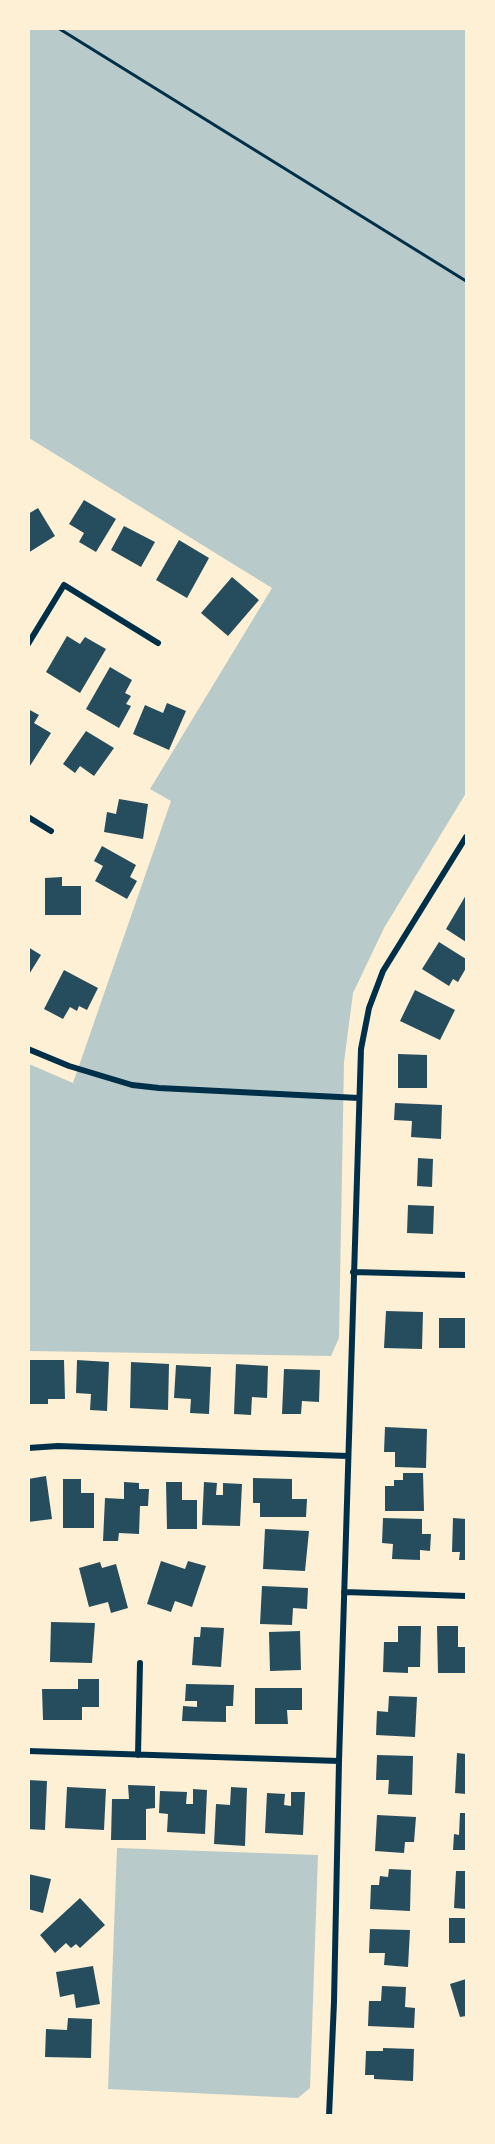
<!DOCTYPE html>
<style>
body{margin:0}
#map{position:relative;width:495px;height:2144px;overflow:hidden;background:#fdf0d5;font-family:Overpass,sans-serif}
canvas{display:block}
.frame{position:absolute;inset:0;border:30px solid #fdf0d5;pointer-events:none}
</style>
<div id="map">
<canvas width="495" height="2144"></canvas>
<div class="frame"></div>
</div>
<script>
const ctx = document.querySelector('canvas').getContext('2d');
ctx.lineJoin = 'round';
function fillPath(path, color) { ctx.fillStyle = color; ctx.fill(path, 'evenodd'); }
const toPath = rows => new Path2D(rows.map(r => 'M' + r).join(''));
function strokePath(path, color, width, dash) { ctx.strokeStyle = color; ctx.lineWidth = width; ctx.lineCap = dash ? 'butt' : 'round'; ctx.setLineDash(dash || []); ctx.stroke(path); }
fillPath(toPath([
 [29,29,466,29,466,793,384,928,353,993,344,1062,339,1338,331,1356,29,1351,29,1064,73,1083,171,801,150,789,272,588,29,438],
 [117,1848,318,1855,310,2088,298,2098,108,2089]
]), '#b9caca');
fillPath(toPath([
 [84,500,116,519,96,552,79,542,84,533,69,524],
 [38,508,55,536,28,553,28,522,30,521,28,514],
 [124,526,155,542,141,567,111,550],
 [179,540,209,558,187,598,156,580],
 [232,577,259,600,228,636,201,613],
 [67,636,80,644,85,637,106,649,80,693,46,672],
 [110,667,132,680,125,693,131,696,126,704,131,706,119,728,86,709],
 [167,703,186,711,169,750,133,734,145,705,163,713],
 [28,709,39,715,34,723,51,733,28,769],
 [86,731,114,748,94,776,80,766,75,773,63,764],
 [119,799,148,804,143,839,104,832,107,812,116,814],
 [102,846,136,865,130,877,137,881,127,899,95,881,103,866,94,861],
 [62,877,62,886,81,886,81,915,45,915,45,878],
 [466,895,466,942,446,929],
 [439,942,466,959,466,968,458,982,453,979,449,986,422,969],
 [28,947,41,955,28,976],
 [64,970,98,988,87,1010,79,1006,77,1011,70,1007,63,1019,44,1009],
 [415,990,455,1010,440,1040,400,1021],
 [398,1054,427,1055,427,1088,398,1088],
 [395,1103,442,1105,441,1139,411,1137,412,1121,394,1120],
 [418,1158,433,1159,432,1187,417,1186],
 [408,1205,434,1206,433,1234,407,1233],
 [386,1311,423,1312,422,1349,384,1348],
 [439,1318,466,1318,466,1348,439,1348],
 [28,1360,64,1360,65,1399,48,1399,48,1404,28,1404],
 [77,1360,109,1362,107,1411,90,1410,91,1394,76,1393],
 [131,1362,169,1364,168,1410,130,1408],
 [236,1364,268,1366,267,1398,252,1397,251,1415,234,1414],
 [176,1365,211,1367,209,1414,190,1413,191,1399,174,1398],
 [284,1369,320,1370,319,1402,302,1401,301,1414,282,1414],
 [385,1427,427,1429,426,1468,395,1467,395,1452,384,1452],
 [403,1473,423,1473,424,1511,385,1511,385,1486,394,1486,394,1480,403,1480],
 [46,1476,52,1519,28,1522,28,1479],
 [253,1478,292,1479,292,1499,307,1499,306,1517,260,1517,260,1503,253,1503],
 [63,1479,81,1479,81,1493,94,1493,94,1528,63,1528],
 [124,1482,139,1483,139,1489,149,1489,148,1506,140,1506,139,1534,119,1533,118,1541,103,1541,105,1498,124,1499],
 [166,1482,182,1482,182,1500,197,1500,197,1529,167,1529],
 [204,1482,217,1483,216,1495,223,1495,223,1483,242,1484,240,1526,202,1525],
 [383,1518,422,1519,422,1534,431,1534,430,1551,420,1550,420,1560,392,1559,393,1544,382,1543],
 [453,1518,466,1519,466,1560,459,1560,460,1552,452,1552],
 [265,1529,309,1531,305,1571,263,1569],
 [161,1561,185,1569,188,1561,206,1566,192,1607,175,1601,171,1612,147,1604],
 [100,1562,102,1568,116,1564,128,1608,111,1613,108,1602,89,1607,79,1568],
 [262,1586,308,1588,307,1609,293,1608,292,1625,260,1624],
 [51,1622,95,1623,92,1663,50,1662],
 [398,1626,421,1626,420,1667,408,1667,408,1673,383,1672,384,1642,398,1642],
 [437,1626,458,1626,458,1647,466,1647,466,1673,438,1673],
 [201,1627,224,1628,221,1667,192,1665,194,1637,200,1637],
 [300,1631,301,1670,270,1671,269,1632],
 [78,1679,99,1679,99,1707,82,1707,82,1720,43,1720,42,1689,78,1689],
 [186,1684,234,1685,233,1706,226,1706,226,1722,182,1721,183,1706,197,1707,197,1701,185,1701],
 [255,1688,302,1688,302,1710,287,1710,288,1724,255,1724],
 [389,1696,417,1697,415,1737,376,1735,377,1711,388,1712],
 [457,1753,466,1754,466,1794,455,1793],
 [377,1755,413,1756,412,1795,388,1794,389,1780,376,1780],
 [28,1780,47,1781,45,1830,28,1829],
 [128,1785,155,1786,155,1808,146,1809,146,1840,111,1840,112,1799,129,1799],
 [67,1787,106,1789,104,1830,65,1828],
 [231,1787,247,1788,245,1846,214,1844,216,1804,230,1805],
 [193,1789,207,1790,205,1834,167,1832,168,1814,159,1813,160,1791,187,1792,186,1804,193,1804],
 [291,1792,305,1792,303,1835,265,1833,267,1793,285,1794,284,1805,291,1806],
 [460,1813,466,1813,466,1850,453,1850,454,1834,459,1835],
 [377,1815,416,1817,414,1842,405,1842,404,1853,375,1851],
 [389,1869,411,1870,410,1911,370,1909,371,1885,379,1885,380,1876,388,1877],
 [456,1871,466,1871,466,1909,454,1908],
 [28,1874,51,1879,43,1913,28,1909],
 [80,1898,105,1925,80,1948,76,1944,71,1948,66,1943,55,1953,40,1935],
 [449,1918,466,1918,466,1943,449,1943],
 [370,1929,410,1930,408,1967,384,1965,385,1953,369,1953],
 [93,1966,100,2004,76,2008,74,1994,60,1997,56,1972],
 [466,1979,466,2016,460,2017,450,1984],
 [382,1986,406,1987,405,2007,415,2008,414,2028,368,2026,369,2001,381,2001],
 [68,2018,92,2019,91,2058,45,2057,46,2029,67,2030],
 [383,2048,414,2049,413,2081,374,2079,374,2075,365,2075,366,2051,383,2051]
]), '#264d5e');
strokePath(toPath([
 [58,28,466,281]
]), '#003049', 3);
strokePath(toPath([
 [28,644,64,585,158,643],
 [28,817,51,831],
 [28,1049,69,1066,132,1085,159,1088,359,1098],
 [353,1272,466,1275],
 [28,1448,58,1446,348,1456],
 [344,1592,466,1596],
 [28,1751,339,1761],
 [138,1755,140,1663],
 [329,2116,334,2002,339,1761,361,1049,369,1008,383,971,466,837]
]), '#003049', 6);
</script>
